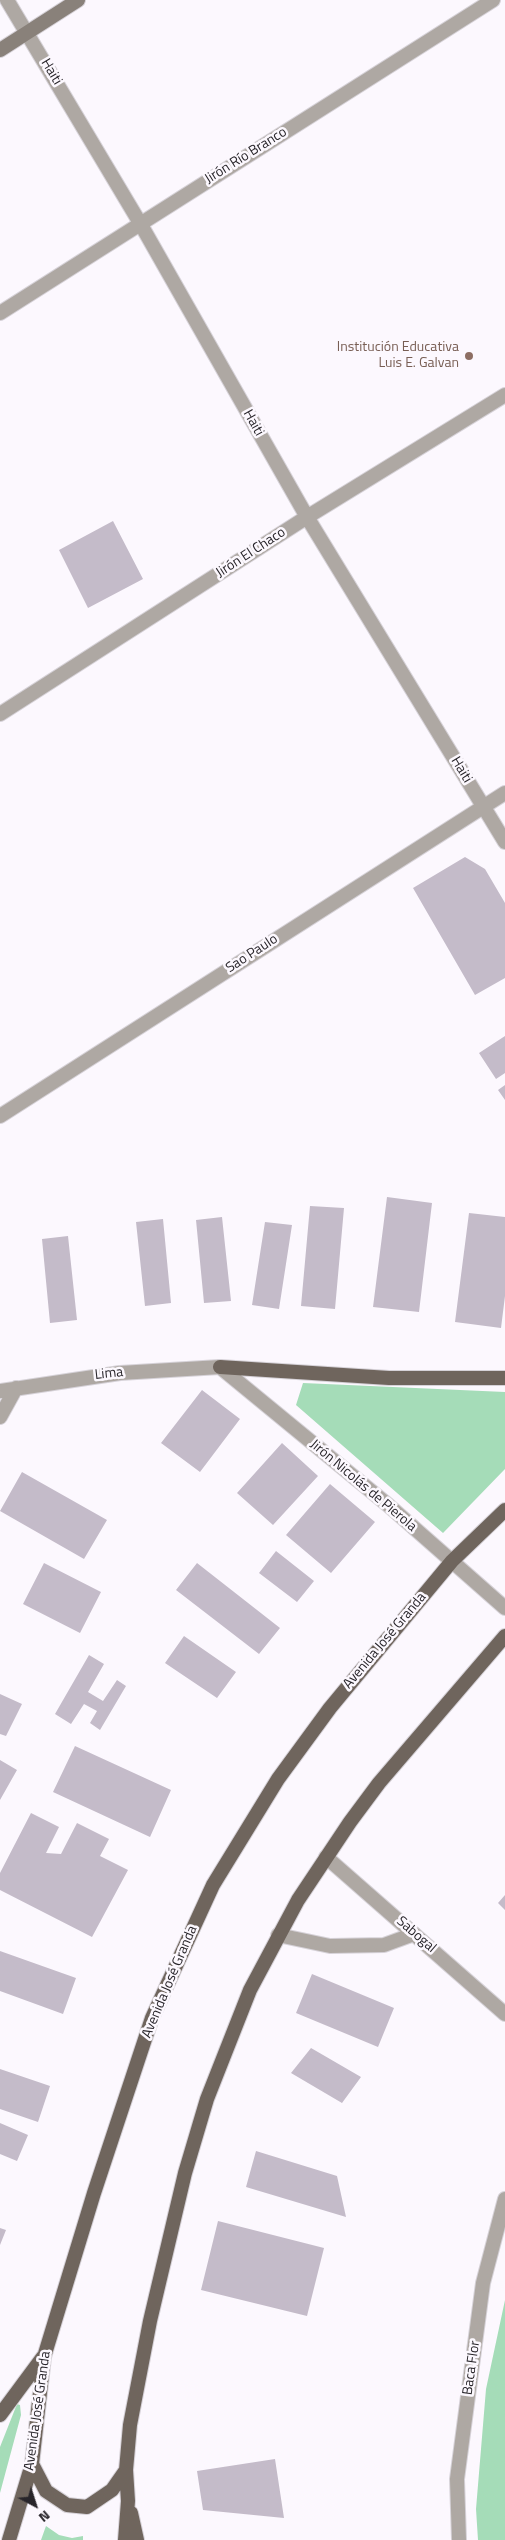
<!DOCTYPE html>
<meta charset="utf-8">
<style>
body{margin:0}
#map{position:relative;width:505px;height:2540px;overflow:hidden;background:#fcf8fe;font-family:"Titillium Web",sans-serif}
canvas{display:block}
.north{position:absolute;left:10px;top:2480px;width:50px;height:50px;-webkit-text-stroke:4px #fcf8fe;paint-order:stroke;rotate:140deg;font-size:14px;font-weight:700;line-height:20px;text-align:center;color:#28252a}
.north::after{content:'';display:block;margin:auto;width:18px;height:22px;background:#28252a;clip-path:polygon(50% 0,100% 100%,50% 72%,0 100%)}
</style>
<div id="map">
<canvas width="505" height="2540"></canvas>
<div class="north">N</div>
</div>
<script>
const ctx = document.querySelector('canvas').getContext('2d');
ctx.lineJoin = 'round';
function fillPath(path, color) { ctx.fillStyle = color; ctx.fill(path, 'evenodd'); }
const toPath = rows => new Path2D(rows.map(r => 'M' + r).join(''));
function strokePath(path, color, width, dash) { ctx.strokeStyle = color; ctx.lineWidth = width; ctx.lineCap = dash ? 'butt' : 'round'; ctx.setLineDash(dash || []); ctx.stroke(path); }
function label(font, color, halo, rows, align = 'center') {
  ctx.font = font + ' "Titillium Web",sans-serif'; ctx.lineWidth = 5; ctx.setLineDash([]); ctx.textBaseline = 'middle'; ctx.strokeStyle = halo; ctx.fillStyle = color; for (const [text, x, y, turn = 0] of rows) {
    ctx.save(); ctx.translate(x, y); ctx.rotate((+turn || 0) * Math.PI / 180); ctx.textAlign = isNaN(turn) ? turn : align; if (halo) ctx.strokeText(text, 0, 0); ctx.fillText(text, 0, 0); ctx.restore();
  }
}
fillPath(toPath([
 [303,1383,505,1392,505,1469,443,1533,296,1405],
 [505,2300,505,2540,478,2540,476,2509,486,2389],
 [17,2404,20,2405,21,2415,0,2493,0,2447],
 [46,2526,59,2535,72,2538,83,2536,83,2540,41,2540]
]), '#a5dcb8');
fillPath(toPath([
 [113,521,143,579,88,608,59,550],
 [465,857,485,869,505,903,505,978,475,995,413,888],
 [505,1036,505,1073,496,1079,479,1053],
 [505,1085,505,1100,498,1090],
 [387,1197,432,1203,419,1312,373,1307],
 [310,1206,344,1208,335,1309,301,1306],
 [469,1213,505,1217,505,1296,501,1328,455,1322],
 [222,1217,231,1301,204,1303,196,1220],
 [163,1219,171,1303,145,1306,136,1222],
 [265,1222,292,1225,279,1309,252,1305],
 [68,1236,77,1320,50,1323,42,1239],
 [202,1390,240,1419,200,1472,161,1443],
 [282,1443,318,1476,273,1525,237,1493],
 [22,1472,107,1520,84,1559,0,1511],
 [330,1484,375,1522,331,1573,286,1535],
 [276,1551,314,1581,297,1602,259,1573],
 [44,1563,101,1592,80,1633,23,1604],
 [197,1563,280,1628,259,1654,176,1590],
 [184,1636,236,1672,217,1698,165,1663],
 [89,1655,104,1664,88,1692,103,1701,117,1680,126,1686,100,1730,90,1723,97,1711,84,1704,71,1724,55,1714],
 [0,1694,22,1704,6,1736,0,1734],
 [75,1746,171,1790,150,1837,53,1792],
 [0,1760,17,1770,0,1800],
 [31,1813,59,1827,46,1853,61,1854,77,1823,109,1839,100,1856,128,1870,92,1937,0,1890,0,1873],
 [505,1895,505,1910,498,1903],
 [0,1951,76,1978,63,2014,0,1991],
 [312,1974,394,2008,378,2047,296,2013],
 [311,2048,361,2077,342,2103,291,2073],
 [0,2069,50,2086,38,2122,0,2109],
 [0,2123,28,2135,17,2161,0,2154],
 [256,2151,337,2176,346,2217,246,2187],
 [218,2221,324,2248,307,2316,201,2290],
 [0,2228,6,2230,0,2245],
 [275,2459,284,2518,203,2510,197,2471]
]), '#c4bbc9');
const service = toPath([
 [278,1935,330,1946,384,1945,414,1934]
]);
const minor = toPath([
 [7,0,140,223,307,517,505,842],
 [0,313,493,0],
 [0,714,307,517,505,395],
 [0,1116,505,793],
 [326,1857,505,2014],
 [459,2540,457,2479,483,2283,505,2199]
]);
const tertiary = toPath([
 [0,1391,120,1373,220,1367,388,1505,505,1608],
 [0,1417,16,1388]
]);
const secondary = toPath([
 [0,50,78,0]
]);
const primary = toPath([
 [220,1367,389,1378,505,1378],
 [0,2415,43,2357],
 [32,2464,46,2491,67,2505,87,2507,112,2490,126,2470],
 [131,2513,137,2540],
 [9,2540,32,2464,44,2357,94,2193,152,2018,213,1885,278,1779,330,1708,452,1561,505,1510],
 [125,2540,128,2501,126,2470,130,2425,150,2321,185,2173,207,2099,250,1990,298,1900,350,1822,379,1783,505,1636]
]);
strokePath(service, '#d6d2d8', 16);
strokePath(minor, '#d6d2d8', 16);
strokePath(tertiary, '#d6d2d8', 16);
strokePath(secondary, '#d6d2d8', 16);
strokePath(primary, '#d6d2d8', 16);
strokePath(service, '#aea8a3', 14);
strokePath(minor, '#aea8a3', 14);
strokePath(tertiary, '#aea8a3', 14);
strokePath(secondary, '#89817a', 14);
strokePath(primary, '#6f655d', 14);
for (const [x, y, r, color] of [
 [469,356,5,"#8d6e63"]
]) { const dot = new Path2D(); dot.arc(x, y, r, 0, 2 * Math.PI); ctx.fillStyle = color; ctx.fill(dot); strokePath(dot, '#fcf8fe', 2); }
label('14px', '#28252a', '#fcf8fe', [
 ["Haiti",51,72,59],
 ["Jirón Río Branco",246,156,-32],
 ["Haiti",253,423,61],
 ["Jirón El Chaco",251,553,-33],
 ["Haiti",461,770,59],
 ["Sao Paulo",252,954,-33],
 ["Lima",109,1374,-6],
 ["Jirón Nicolás de Pierola",363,1486,40],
 ["Avenida José Granda",385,1641,-50],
 ["Sabogal",416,1935,41],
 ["Avenida José Granda",170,1982,-67],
 ["Baca Flor",472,2368,-82],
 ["Avenida José Granda",38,2411,-82]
]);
label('14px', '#785e54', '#fcf8fe', [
 ["Institución Educativa",459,348],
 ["Luis E. Galvan",459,364]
], 'right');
</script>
